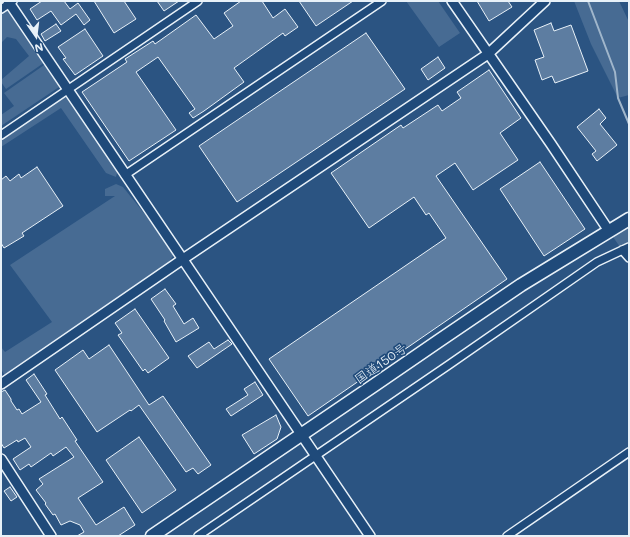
<!DOCTYPE html>
<meta charset="utf-8">
<style>
body{margin:0}
#map{position:relative;width:630px;height:537px;overflow:hidden;background:#2b5482;font-family:Mali,sans-serif}
canvas{display:block}
.frame{position:absolute;inset:0;border:2px solid #e8f1f8;pointer-events:none}
.north{position:absolute;left:16px;top:16px;width:40px;height:40px;-webkit-text-stroke:3px #1f4a7a;paint-order:stroke;rotate:166deg;font-size:11px;font-weight:700;line-height:16px;text-align:center;color:#e8f1f8}
.north::after{content:'';display:block;margin:auto;width:14px;height:18px;background:#e8f1f8;clip-path:polygon(50% 0,100% 100%,50% 72%,0 100%)}
</style>
<div id="map">
<canvas width="630" height="537"></canvas>
<div class="frame"></div>
<div class="north">N</div>
</div>
<script>
const ctx = document.querySelector('canvas').getContext('2d');
ctx.lineJoin = 'round';
function fillPath(path, color) { ctx.fillStyle = color; ctx.fill(path, 'evenodd'); }
const toPath = rows => new Path2D(rows.map(r => 'M' + r).join(''));
function strokePath(path, color, width, dash) { ctx.strokeStyle = color; ctx.lineWidth = width; ctx.lineCap = dash ? 'butt' : 'round'; ctx.setLineDash(dash || []); ctx.stroke(path); }
function label(font, color, halo, rows, align = 'center') {
  ctx.font = font + ' Mali,"Klee One",sans-serif'; ctx.lineWidth = 3.5; ctx.setLineDash([]); ctx.textBaseline = 'middle'; ctx.strokeStyle = halo; ctx.fillStyle = color; for (const [text, x, y, turn = 0] of rows) {
    ctx.save(); ctx.translate(x, y); ctx.rotate((+turn || 0) * Math.PI / 180); ctx.textAlign = isNaN(turn) ? turn : align; if (halo) ctx.strokeText(text, 0, 0); ctx.fillText(text, 0, 0); ctx.restore();
  }
}
fillPath(toPath([
 [406,1,438,1,460,33,439,47],
 [574,1,619,1,629,22,629,95,618,98,591,44],
 [9,4,48,60,6,89,1,82,1,80,29,56,16,39,7,37,1,43,1,9],
 [47,63,62,85,1,126,1,115,14,106,4,93],
 [65,97,70,100,118,169,116,177,106,173,61,108,1,147,1,138,59,100],
 [116,184,123,187,152,223,164,242,174,254,166,267,5,376,1,369,1,347,5,352,52,322,10,265,115,196,105,196,105,189],
 [629,219,629,248,622,250,609,231]
]), '#476b93');
strokePath(toPath([
 [588,1,615,72,618,98,629,124]
]), '#a0b6cb', 2);
const building = toPath([
 [42,1,64,1,70,9,78,3,90,20,84,25,76,14,61,25,51,11,37,20,30,9,42,1],
 [94,1,124,1,136,19,114,33,94,1],
 [157,1,179,1,164,11,157,1],
 [241,1,262,1,273,18,285,9,298,27,285,36,283,33,234,68,244,82,204,111,193,118,189,113,195,109,158,57,136,72,176,130,129,161,82,92,127,62,125,59,153,41,155,44,196,15,214,39,233,26,224,13,241,1],
 [299,1,353,1,316,26,299,1],
 [477,1,508,1,512,7,489,21,477,1],
 [551,23,554,31,571,25,588,71,555,83,552,76,542,80,535,60,544,57,534,30,551,23],
 [56,24,61,31,45,41,41,34,56,24],
 [85,29,103,56,75,75,63,59,66,58,58,47,85,29],
 [366,33,405,89,237,202,199,146,366,33],
 [438,57,445,68,428,80,421,69,438,57],
 [489,70,521,118,500,133,518,160,473,190,455,163,436,176,507,279,308,416,269,359,446,238,429,213,426,215,414,197,369,228,331,173,401,125,403,128,438,105,442,111,461,98,457,92,489,70],
 [599,109,606,118,600,124,617,145,597,161,592,154,596,151,577,127,599,109],
 [540,162,585,229,544,256,500,189,540,162],
 [37,167,63,206,22,233,24,236,4,248,1,243,1,180,6,176,10,181,19,174,21,178,37,167],
 [165,289,176,304,173,306,184,324,193,318,199,328,176,342,164,321,165,320,151,299,165,289],
 [135,309,169,358,148,373,145,369,143,371,118,335,122,333,115,323,135,309],
 [228,340,232,344,197,368,188,356,209,342,214,349,228,340],
 [109,345,149,405,163,396,211,465,198,474,193,468,186,472,139,405,131,411,130,410,97,432,55,370,83,350,89,359,109,345],
 [34,374,47,394,45,395,60,419,62,417,77,440,75,441,103,482,78,498,96,525,124,507,135,525,118,536,77,536,84,532,80,525,70,521,61,525,55,514,53,515,45,504,46,503,36,490,43,484,39,479,74,457,66,447,53,456,51,453,31,467,29,464,20,470,13,459,31,447,25,438,18,442,17,440,4,448,1,443,1,392,5,390,11,399,11,401,17,410,19,409,22,414,41,402,26,380,34,374],
 [255,382,263,395,231,416,226,409,248,395,244,389,255,382],
 [276,415,281,427,277,439,254,454,242,435,276,415],
 [139,437,176,490,142,513,106,460,139,437],
 [10,487,17,497,11,501,4,491,10,487]
]);
fillPath(building, '#5d7da1');
strokePath(building, '#e8f1f8', 1);
const minor = toPath([
 [1,9,13,1],
 [1,135,198,1],
 [125,175,382,1],
 [622,250,629,258],
 [198,536,450,364,597,262,629,247],
 [507,536,629,452]
]);
const tertiary = toPath([
 [8,1,370,536],
 [452,1,551,144,609,231],
 [1,384,183,259,488,54,545,1],
 [1,459,51,536]
]);
const trunk = toPath([
 [152,536,373,386,440,340,521,285,629,219]
]);
strokePath(minor, '#e8f1f8', 10);
strokePath(tertiary, '#e8f1f8', 12);
strokePath(trunk, '#e8f1f8', 15);
strokePath(minor, '#1f4a7a', 7);
strokePath(tertiary, '#1f4a7a', 9);
strokePath(trunk, '#1f4a7a', 12);
label('13px', '#e8f1f8', '#1f4a7a', [
 ["国道150号",381,364,-35]
]);
</script>
